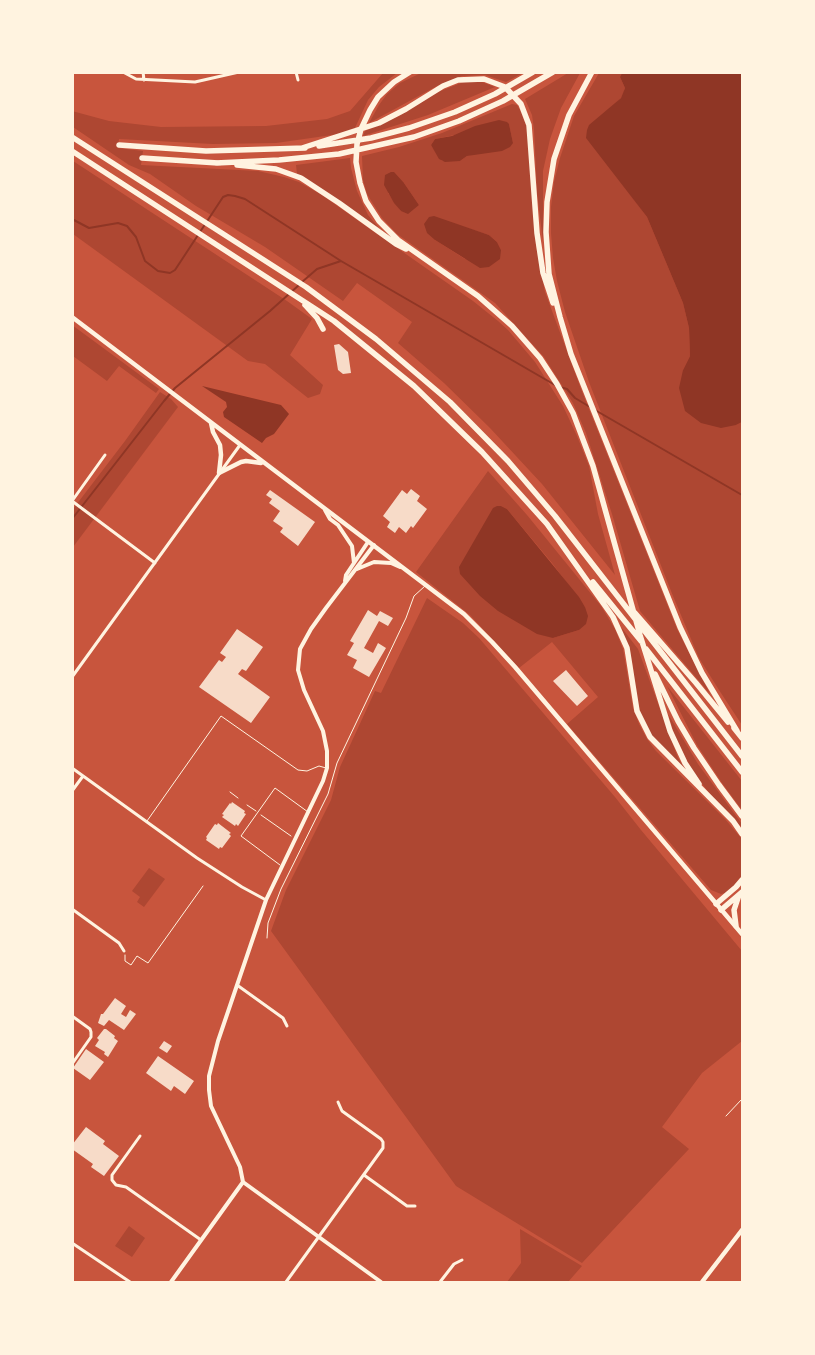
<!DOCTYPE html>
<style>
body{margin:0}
#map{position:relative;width:815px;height:1355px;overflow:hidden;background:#c8553d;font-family:"DejaVu Sans",sans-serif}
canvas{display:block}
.frame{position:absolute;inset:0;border:74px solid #fff3e0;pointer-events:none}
</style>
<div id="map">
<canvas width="815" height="1355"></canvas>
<div class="frame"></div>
</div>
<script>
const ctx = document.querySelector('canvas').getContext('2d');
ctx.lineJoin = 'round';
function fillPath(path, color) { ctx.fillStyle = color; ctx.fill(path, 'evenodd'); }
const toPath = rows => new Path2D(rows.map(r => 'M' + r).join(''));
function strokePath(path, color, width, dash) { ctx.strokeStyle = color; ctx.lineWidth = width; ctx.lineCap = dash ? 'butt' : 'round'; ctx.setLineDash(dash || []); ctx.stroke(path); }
fillPath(toPath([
 [383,73,397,73,379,87,368,100,354,130,339,134,276,143,213,144,119,139,118,148,143,151,141,165,258,171,284,177,299,182,322,195,370,229,473,301,498,321,508,330,535,362,563,406,577,436,589,466,598,514,615,575,542,484,490,428,444,383,398,343,412,322,357,283,343,301,265,247,196,206,150,174,129,165,73,127,72,111,109,121,161,127,266,126,327,119,350,111],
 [421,73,523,73,506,82,485,75,462,76,437,86,369,123,379,105,387,94,400,83],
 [568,73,580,73,561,108,550,139,543,171,543,241,537,193,534,129,532,115,525,99],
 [599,73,622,73,620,77,625,88,623,94,621,98,607,111,621,182,647,217,683,303,689,328,690,356,683,370,736,425,742,422,742,725,719,690,699,658,673,596,589,382,565,312,557,281,553,258,551,233,551,207,554,182,560,158,574,116],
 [471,81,482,82,495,87,428,115,363,136,365,131,399,116,438,92,461,83],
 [512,104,517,105,520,110,528,130,536,246,545,292,581,389,677,629,710,694,640,611,612,514,586,433,573,403,544,357,495,303,397,234,382,218,367,194,363,180,362,156,399,147,442,133],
 [509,124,513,143,467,156,460,161,442,161,431,145,435,139],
 [404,183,419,205,401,211,388,193],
 [446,221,489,235,497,242,501,250,465,259,435,240],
 [350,158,351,168,357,191,368,215,379,228,297,174,296,165],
 [73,161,287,301,312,319,290,355,323,385,320,394,308,398,265,364,248,361,73,234],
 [72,325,159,389,156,393,119,366,107,381,73,356],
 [160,392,171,399,178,407,73,547,73,509,125,441],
 [488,471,527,515,601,606,615,629,623,649,633,708,639,724,647,739,656,751,725,819,741,838,742,841,742,875,732,888,725,893,721,894,711,890,567,724,598,697,552,642,519,668,470,615,416,572],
 [501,506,507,509,552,563,585,607,579,630,553,638],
 [427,598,463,623,479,638,615,797,641,830,742,951,742,1041,702,1073,662,1127,689,1149,582,1263,456,1186,271,931,286,890,331,800,340,767,375,691,381,693],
 [621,627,638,649,678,758,688,774,658,745,644,724,636,697,633,666,629,647],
 [667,686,742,781,742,810,722,783,697,745],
 [668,714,698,764,742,824,742,828,709,793,692,770,675,737],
 [149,868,165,879,144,907,137,902,140,897,132,891],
 [129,1226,145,1238,132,1257,115,1246],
 [520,1229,582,1266,568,1282,507,1282,521,1263]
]), '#ae4732');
fillPath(toPath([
 [622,73,742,73,742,422,736,425,721,428,701,423,685,411,679,388,683,370,690,356,689,328,683,303,647,217,586,138,587,130,589,125,621,98,625,88,620,77],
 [499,120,507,122,509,124,513,143,510,147,502,151,467,156,460,161,445,162,439,159,431,145,435,139,452,136,475,126],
 [391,172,394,172,404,183,419,205,408,214,401,211,394,203,384,185,385,175],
 [434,216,489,235,497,242,501,250,500,259,489,267,480,268,435,240,427,233,424,224,429,217],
 [202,386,281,405,289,414,274,434,266,438,262,443,224,417,223,412,227,407,226,402],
 [497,506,501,506,507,509,579,597,585,607,588,616,586,624,579,630,553,638,537,634,498,611,480,596,460,574,459,567,493,508]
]), '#8f3625');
strokePath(toPath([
 [72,219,89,228,118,223,127,226,136,237,145,261,158,271,170,273,175,270,223,197,228,195,235,196,245,199,341,261,555,385],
 [302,282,317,269,341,261],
 [560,387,567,389,575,398,590,407],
 [595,410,742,495],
 [72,519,164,401,175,388,270,311,299,285]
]), '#8f3625', 2);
fillPath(toPath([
 [339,344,348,352,351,373,343,374,338,370,334,345],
 [411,489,420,496,417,501,427,509,413,528,411,526,406,533,399,527,395,533,387,527,390,522,383,516,402,490,407,494],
 [270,490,315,522,298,546,280,532,283,528,273,521,280,511,269,503,272,499,266,495],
 [368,610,377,616,380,611,393,618,388,626,379,621,364,648,373,653,378,643,386,648,369,677,353,668,357,660,347,655,354,643,350,641],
 [237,629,263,647,246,671,242,669,238,674,270,697,251,723,199,687,219,660,222,662,226,657,220,653],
 [566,670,588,696,577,706,553,681],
 [232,802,245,811,244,813,246,814,238,826,236,824,235,826,222,817,224,815,222,814,230,803,231,804],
 [218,823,231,833,229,834,231,836,222,848,220,847,219,849,206,840,207,838,206,837,215,824,217,825],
 [115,998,126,1006,121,1014,126,1017,130,1010,136,1014,124,1030,109,1020,104,1026,98,1023,101,1014,103,1014],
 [104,1029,106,1029,115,1036,114,1038,118,1041,108,1057,104,1054,105,1052,95,1046,99,1040,97,1038],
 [164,1041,172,1046,167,1053,159,1048],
 [86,1049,104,1062,90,1080,73,1068],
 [158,1056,194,1081,185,1094,174,1086,171,1091,146,1073],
 [86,1127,105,1141,103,1144,119,1156,104,1176,91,1167,93,1164,72,1149,72,1145]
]), '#f7dbc8');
strokePath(toPath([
 [230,792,238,798],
 [247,805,256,811],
 [261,815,291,836],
 [125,955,125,961,131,965,137,956,148,963,203,886],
 [726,1116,742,1099]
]), '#fff3e0', 1);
strokePath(toPath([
 [72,434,73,432],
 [147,821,221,716,298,770,307,771,319,766,326,768],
 [280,865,241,836,275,788,308,812],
 [267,938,268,923,281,889,328,794,337,763,406,618,414,596,425,586]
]), '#fff3e0', 1);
strokePath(toPath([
 [123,72,136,79,195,82,239,72],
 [143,72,144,80],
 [296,72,298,80],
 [72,501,155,563],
 [72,501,105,455],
 [72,677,240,445],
 [72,768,197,858,242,887,266,900],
 [72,791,83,776],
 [72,909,119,943,124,951],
 [237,985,283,1018,287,1026],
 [72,1016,90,1029,91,1032,91,1037,72,1064],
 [140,1136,112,1175,112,1180,116,1185,126,1187,201,1240],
 [364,1175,407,1206,415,1206],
 [72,1243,130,1282],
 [286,1282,383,1148,383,1142,381,1139,342,1111,338,1102],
 [440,1282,454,1264,462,1260]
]), '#fff3e0', 3);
strokePath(toPath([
 [325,510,330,519,338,525,352,546,354,563],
 [357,569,374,562,391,563,400,567],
 [345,581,346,575,368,542],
 [243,1182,381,1282],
 [171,1282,243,1182,240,1167,211,1106,209,1090,209,1076,218,1041,266,900,323,781,327,768,327,751,323,731,304,690,298,670,300,649,311,629,326,608,374,545]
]), '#fff3e0', 4);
strokePath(toPath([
 [72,317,464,614,492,642,515,667,742,934],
 [211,423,213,432,220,445,221,455,219,473],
 [219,473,241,462,246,461,261,463],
 [702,1282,742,1230]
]), '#fff3e0', 4.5);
strokePath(toPath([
 [410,72,394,82,378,97,370,110,361,129,357,144,356,162,360,183,366,201,379,221,398,240,478,296,512,326,540,358,557,384,573,413,593,466,640,635,670,731,685,763,699,784],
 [592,72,569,115,554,159,547,202,546,232,549,274,560,317,571,354,680,627,702,673,737,731],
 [72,137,306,287,376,339,450,402,508,461,555,516,742,756],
 [119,145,206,151,305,148],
 [319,146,371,138,409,128,455,112,495,94,533,72],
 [302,148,379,123,406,109,443,86,458,80,484,79,505,87,521,104,529,125,537,233,543,273,553,303],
 [72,151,334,321,414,386,482,452,547,524,613,617,627,648,637,711,650,737,733,821,742,834],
 [142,158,218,163],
 [216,163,279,160,339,154,414,137,459,121,503,101,553,72],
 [237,165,276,169,301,178,339,203,396,244,406,249],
 [305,305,317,318,323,329],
 [593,582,641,641],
 [635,613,696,683,728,722],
 [646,649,742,772],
 [655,674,678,721,694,748,719,785,742,816],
 [734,728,742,738],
 [716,904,736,887,742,880],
 [721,910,742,892],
 [736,926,734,910,739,895]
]), '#fff3e0', 5.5);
</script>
